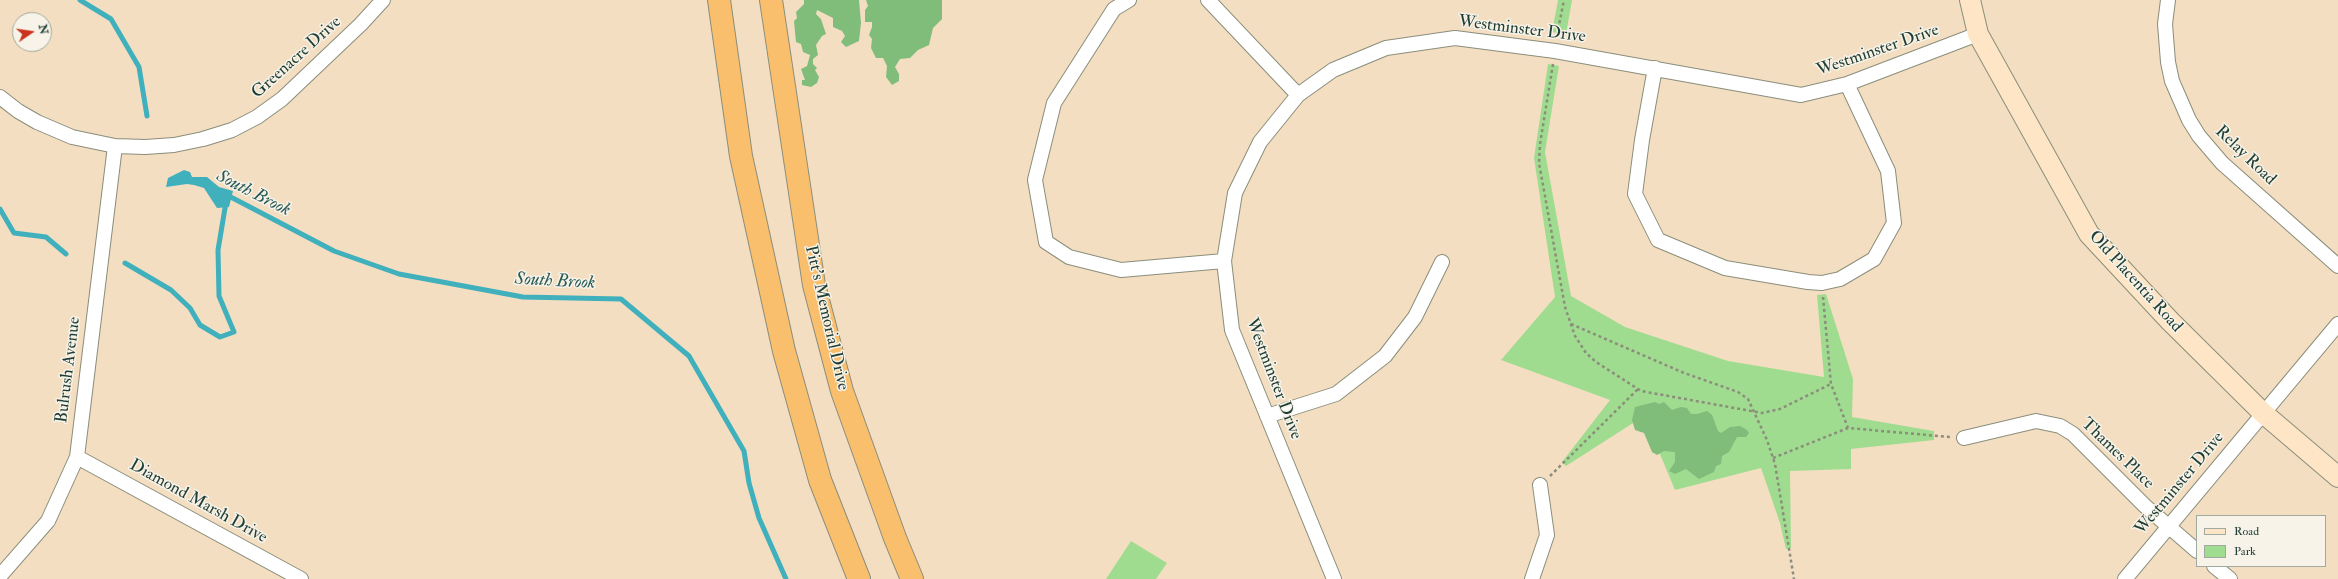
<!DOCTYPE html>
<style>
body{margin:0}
#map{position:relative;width:2338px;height:579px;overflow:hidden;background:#f4dec2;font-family:"IM FELL Double Pica",serif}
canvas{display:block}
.legend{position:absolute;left:2196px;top:515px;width:130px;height:52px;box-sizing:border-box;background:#f7f3e8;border:1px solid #a1aaa0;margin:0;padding:5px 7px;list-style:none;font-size:12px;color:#1f3d34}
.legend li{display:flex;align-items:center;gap:8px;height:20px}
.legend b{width:20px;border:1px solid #a1aaa0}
.north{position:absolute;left:12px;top:12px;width:40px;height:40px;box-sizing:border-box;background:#f7f3e8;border:1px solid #a1aaa0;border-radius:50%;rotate:77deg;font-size:11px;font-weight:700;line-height:16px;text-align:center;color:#1f3d34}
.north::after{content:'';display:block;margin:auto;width:14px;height:18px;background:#c8321e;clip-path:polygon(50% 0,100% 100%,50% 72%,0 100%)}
</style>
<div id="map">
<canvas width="2338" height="579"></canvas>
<ul class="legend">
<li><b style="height:5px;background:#fde5c5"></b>Road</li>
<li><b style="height:11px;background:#a0dc90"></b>Park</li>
</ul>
<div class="north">N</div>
</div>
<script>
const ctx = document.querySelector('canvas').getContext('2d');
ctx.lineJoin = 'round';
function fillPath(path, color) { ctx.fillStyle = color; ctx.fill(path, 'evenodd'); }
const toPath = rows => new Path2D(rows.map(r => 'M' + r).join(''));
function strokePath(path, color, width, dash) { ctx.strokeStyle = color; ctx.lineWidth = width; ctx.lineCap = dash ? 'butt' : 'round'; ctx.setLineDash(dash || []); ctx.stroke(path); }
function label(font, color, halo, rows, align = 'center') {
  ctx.font = font + ' "IM FELL Double Pica",serif'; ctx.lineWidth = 3; ctx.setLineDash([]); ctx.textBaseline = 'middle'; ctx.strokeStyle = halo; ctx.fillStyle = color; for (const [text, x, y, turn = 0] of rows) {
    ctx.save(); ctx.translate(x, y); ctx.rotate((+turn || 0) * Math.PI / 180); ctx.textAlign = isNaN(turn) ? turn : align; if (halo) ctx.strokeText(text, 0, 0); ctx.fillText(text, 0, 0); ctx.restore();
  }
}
fillPath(toPath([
 [1558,0,1572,0,1566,34,1552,32],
 [1548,64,1559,66,1545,152,1571,296,1625,327,1728,361,1824,377,1817,295,1826,294,1853,379,1852,417,1934,431,1934,440,1851,449,1851,469,1790,471,1791,548,1786,549,1780,523,1761,468,1675,490,1644,416,1566,466,1562,462,1610,400,1501,360,1555,297,1534,158],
 [1131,541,1167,563,1156,579,1106,579]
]), '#a0dc90');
fillPath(toPath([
 [804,0,859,0,861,23,859,41,846,47,841,42,845,36,842,31,833,27,833,18,817,10,816,14,821,19,826,34,822,36,816,45,818,55,813,59,813,64,817,68,815,70,819,77,817,83,811,87,802,85,802,80,805,80,801,69,807,66,810,55,803,52,801,44,796,42,794,21,797,18,796,12,804,4],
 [866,0,942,0,942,19,933,28,929,45,918,50,910,58,900,59,895,67,899,74,899,81,892,85,886,77,887,66,883,58,876,58,871,48,872,39,869,35,872,27,872,22,865,22,865,10,868,6],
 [1655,402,1659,404,1664,402,1672,410,1681,407,1687,408,1691,414,1697,414,1707,411,1712,415,1718,431,1721,433,1730,427,1740,426,1747,430,1749,433,1746,437,1737,437,1729,452,1722,456,1721,464,1716,466,1714,472,1699,479,1686,469,1675,474,1669,471,1675,462,1675,452,1664,451,1657,455,1652,452,1644,433,1635,430,1632,420,1635,407]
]), '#80bc7a');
fillPath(toPath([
 [184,170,190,172,192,177,207,177,219,187,233,191,229,207,217,208,204,188,194,185,187,184,166,187,168,178]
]), '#40b0bc');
strokePath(toPath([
 [80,0,111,19,139,67,147,116],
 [225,194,334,251,399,274,523,297,621,299,689,356,744,451,749,483,759,518,786,579],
 [0,209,14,233,46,237,66,254],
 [125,263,171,290,190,308,200,325,220,337,234,332,219,296,218,250,226,202]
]), '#40b0bc', 5);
const minor = toPath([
 [1129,0,1114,9,1054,103,1035,180,1046,242,1069,257,1121,270,1224,261],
 [1208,0,1298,95],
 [2168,0,2165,24,2168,62,2172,81,2189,120,2199,136,2222,163,2338,266],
 [1655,68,1642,140,1635,194,1658,240,1725,268,1808,282,1822,283,1840,279,1874,259,1894,223,1888,171,1847,84],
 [0,97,18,111,37,122,72,137,115,146,145,147,174,145,203,139,232,130,257,117,282,99,361,24,383,0],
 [1267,416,1336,394,1385,356,1415,317,1442,262],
 [1964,438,2036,421,2060,426,2073,434,2145,506,2197,551],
 [77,457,301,579],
 [2214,566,2230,579],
 [0,576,48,521,77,457,115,146],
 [1334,579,1232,330,1224,261,1235,193,1260,142,1298,95,1333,70,1386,48,1455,38,1555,51,1801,95,1847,84,1978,34],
 [1532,579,1547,535,1540,485],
 [2125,579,2338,324]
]);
const secondary = toPath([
 [1970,0,1978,34,2089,234,2170,321,2263,413,2338,477]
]);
const motorway = toPath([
 [719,0,741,156,784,351,820,480,859,579],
 [771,0,814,285,842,391,895,538,912,579]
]);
strokePath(minor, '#8a8e7b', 16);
strokePath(secondary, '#8a8e7b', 22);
strokePath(motorway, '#8a8e7b', 24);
strokePath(toPath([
 [1557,35,1564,0],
 [1553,64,1540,144,1539,163,1565,307,1575,336,1586,353,1596,362,1641,391,1762,413,1780,409,1831,384],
 [1823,297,1831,384,1848,428],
 [1571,324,1684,373,1738,392,1748,399,1767,440,1775,464,1794,579],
 [1773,458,1848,428,1950,437],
 [1550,476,1638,389]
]), '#8a8e7b', 2.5, [3, 3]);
strokePath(minor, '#fff', 14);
strokePath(secondary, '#fde5c5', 20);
strokePath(motorway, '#f9bf6d', 22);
label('17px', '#1f3d34', '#f7f3e8', [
 ["Westminster Drive",1522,30,7],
 ["Westminster Drive",1878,51,-19],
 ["Greenacre Drive",297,58,-42],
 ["Relay Road",2245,156,44],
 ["Old Placentia Road",2135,282,48],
 ["Pitt's Memorial Drive",826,318,77],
 ["Bulrush Avenue",69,370,-83],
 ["Westminster Drive",1273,379,69],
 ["Thames Place",2117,454,44],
 ["Westminster Drive",2180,484,-50],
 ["Diamond Marsh Drive",198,502,29]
]);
label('italic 18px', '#275a56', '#f7f3e8', [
 ["South Brook",253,194,27],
 ["South Brook",555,282,3]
]);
</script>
